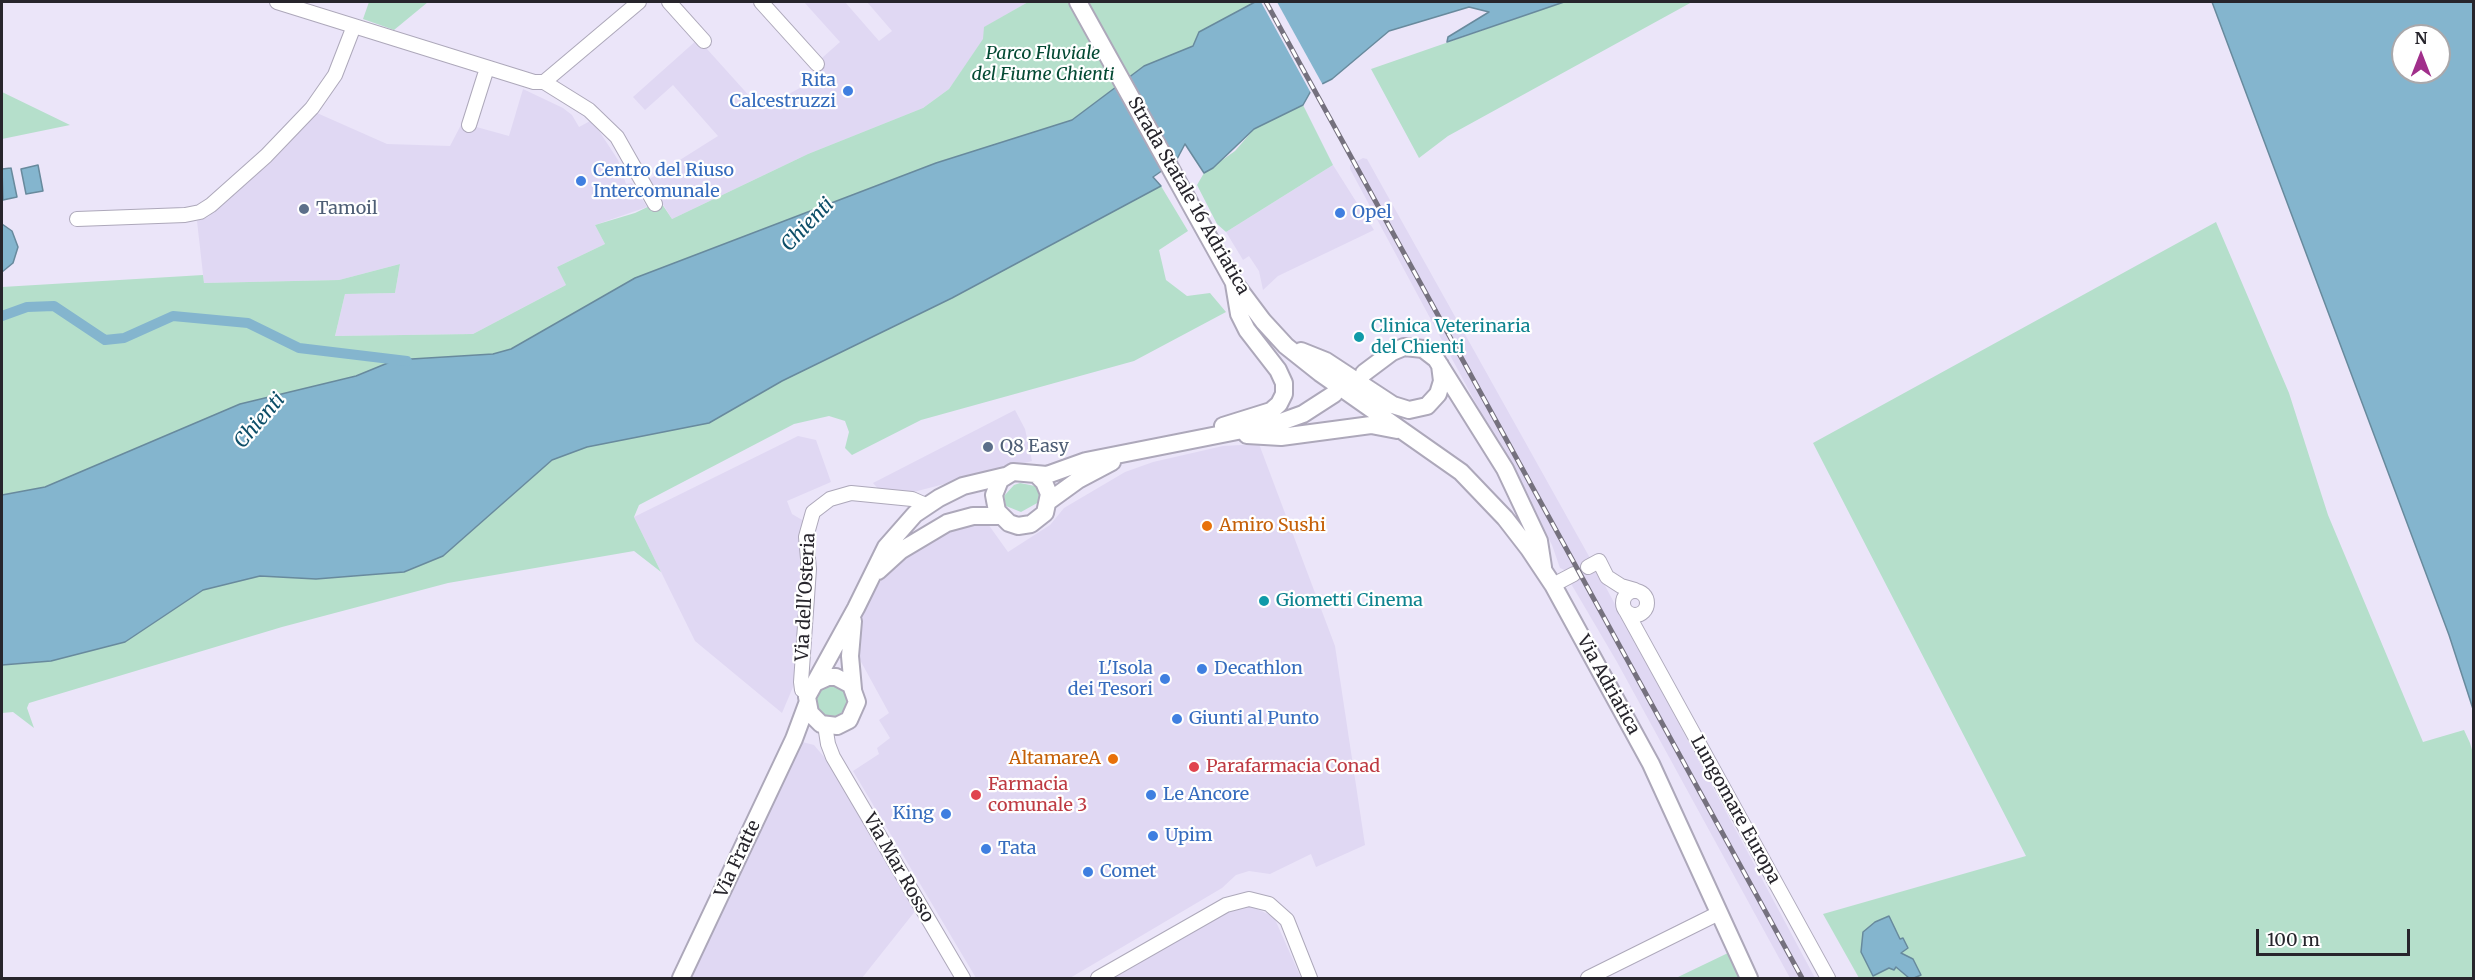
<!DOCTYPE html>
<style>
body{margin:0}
#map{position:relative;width:2475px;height:980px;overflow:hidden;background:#ebe5f9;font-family:Merriweather,serif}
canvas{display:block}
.frame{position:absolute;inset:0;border:3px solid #27252c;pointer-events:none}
.north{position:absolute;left:2391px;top:24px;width:60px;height:60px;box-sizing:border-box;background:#fff;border:2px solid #a9a8ab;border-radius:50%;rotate:0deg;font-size:16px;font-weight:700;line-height:24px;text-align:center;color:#27252c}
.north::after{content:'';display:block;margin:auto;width:21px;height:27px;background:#a12f8b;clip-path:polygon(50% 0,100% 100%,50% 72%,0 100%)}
.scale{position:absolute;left:2256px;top:929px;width:154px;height:27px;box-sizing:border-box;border:3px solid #27252c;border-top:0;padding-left:8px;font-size:18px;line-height:21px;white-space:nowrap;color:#27252c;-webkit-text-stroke:4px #fff;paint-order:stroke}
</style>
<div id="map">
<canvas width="2475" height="980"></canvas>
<div class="frame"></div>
<div class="north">N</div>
<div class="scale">100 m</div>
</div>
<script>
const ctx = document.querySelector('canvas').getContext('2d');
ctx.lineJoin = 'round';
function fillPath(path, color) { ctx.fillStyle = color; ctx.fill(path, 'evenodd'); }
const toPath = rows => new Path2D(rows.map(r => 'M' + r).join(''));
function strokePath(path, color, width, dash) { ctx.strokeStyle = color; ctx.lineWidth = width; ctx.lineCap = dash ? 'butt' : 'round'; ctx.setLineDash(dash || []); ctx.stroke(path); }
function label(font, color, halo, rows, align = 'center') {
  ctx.font = font + ' Merriweather,serif'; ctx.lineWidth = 4.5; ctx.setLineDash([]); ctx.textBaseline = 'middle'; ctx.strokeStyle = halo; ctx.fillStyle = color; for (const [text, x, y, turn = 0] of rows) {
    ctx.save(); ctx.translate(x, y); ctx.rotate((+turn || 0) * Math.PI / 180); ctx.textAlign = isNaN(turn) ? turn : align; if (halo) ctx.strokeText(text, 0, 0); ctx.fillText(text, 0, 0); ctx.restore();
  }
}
fillPath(toPath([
 [804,2,845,2,879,41,892,31,867,2,1028,2,985,27,984,39,949,89,923,108,808,154,672,219,648,180,718,136,673,85,645,110,633,97,698,39,761,109,822,76,814,65,840,42],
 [523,89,563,108,572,115,579,127,592,120,618,160,626,184,632,183,647,207,595,225,605,244,557,267,566,285,473,334,335,336,345,294,395,293,400,264,339,280,204,283,197,221,208,217,273,160,317,113,387,144,450,146,462,123,509,136],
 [1363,158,1367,159,1595,567,1815,978,1790,978,1617,662,1570,582,1567,571,1560,568,1552,545,1350,169,1350,165],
 [1333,165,1374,230,1278,276,1263,290,1259,271,1249,256,1243,260,1226,232],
 [1015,410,1025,429,1032,461,906,494,882,493,873,483],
 [798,436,816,440,831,482,787,501,792,514,804,521,803,610,793,687,782,713,695,641,634,517],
 [1259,444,1335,646,1365,845,1316,867,1311,854,1270,874,1249,871,1236,875,1222,888,1070,978,976,978,853,771,879,754,877,748,890,738,879,720,889,713,854,649,855,632,866,606,889,567,944,532,965,525,988,524,1008,552,1050,525,1064,508,1125,472,1153,462,1223,446],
 [802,742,814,745,830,764,916,910,862,978,688,978,798,744],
 [1239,906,1253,907,1274,917,1301,978,1112,978]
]), '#e0d8f3');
fillPath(toPath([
 [369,2,428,2,394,30,363,19],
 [1028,2,1255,2,1199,32,1193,46,1144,66,1072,120,936,163,635,278,511,349,493,354,395,360,356,376,240,404,45,487,2,495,2,287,203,275,204,283,339,280,400,264,395,293,345,294,335,336,473,334,566,285,557,267,605,244,595,225,635,213,660,201,672,219,808,154,923,108,949,89,983,39,984,27],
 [1564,2,1692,2,1448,136,1419,158,1371,69],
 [2,92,70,125,2,139],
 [1303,105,1333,165,1226,232,1217,224,1197,185,1204,173,1235,151,1254,129],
 [1161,186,1188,231,1159,250,1166,280,1187,296,1210,293,1226,312,1134,361,921,420,852,455,845,448,849,432,845,421,829,416,794,424,639,505,634,517,661,572,634,551,448,583,282,627,29,703,27,708,34,728,13,712,2,713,2,665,51,661,125,642,203,590,260,576,316,579,405,572,443,556,552,460,587,447,709,423,782,381,952,298],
 [2216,222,2289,393,2328,515,2423,742,2464,730,2470,743,2474,757,2473,978,1859,978,1823,914,2026,856,1813,443],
 [1020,483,1035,486,1040,493,1039,502,1021,512,1006,506,1004,496,1014,485],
 [840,683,848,696,846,709,832,720,819,716,814,700,818,691,827,684],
 [1728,953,1739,978,1679,978,1678,977]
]), '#b5dfcb');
const water = toPath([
 [1255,2,1564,2,1447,42,1448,37,1489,12,1469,7,1389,31,1332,79,1312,89,1303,105,1254,129,1213,168,1204,173,1185,144,1176,161,1153,177,1161,186,952,298,782,381,709,423,587,447,552,460,443,556,404,572,316,579,260,576,203,590,125,642,51,661,2,665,2,495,45,487,240,404,356,376,395,360,493,354,511,349,635,278,936,163,1072,120,1144,66,1193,46,1199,32,1255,2],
 [2212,2,2473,2,2473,709,2449,635,2212,2],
 [2403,36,2439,36,2439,72,2403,72,2403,36],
 [38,165,43,191,26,194,21,169,38,165],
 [11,168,17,197,3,200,2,169,11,168],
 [2,224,12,231,18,247,13,263,2,272,2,224],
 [1889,916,1900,939,1903,938,1908,948,1901,953,1913,959,1921,975,1914,978,1909,978,1896,967,1894,970,1889,968,1873,976,1861,952,1863,932,1875,922,1889,916]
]);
fillPath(water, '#84b5ce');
strokePath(water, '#688a9d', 1.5);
fillPath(toPath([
 [1261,2,1277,2,1324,87,1312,95]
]), '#ebe5f9');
strokePath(toPath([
 [2,316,27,307,54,306,105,340,124,338,173,316,248,323,299,348,407,361]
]), '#84b5ce', 10);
const minor = toPath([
 [277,2,534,82,544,82,589,110,617,137,655,204],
 [669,2,704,41],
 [761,2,817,64],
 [544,82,639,2],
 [469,125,487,68],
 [77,219,185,215,200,212,211,205,266,156,312,108,335,75,354,26],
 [1588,567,1599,561,1607,577,1621,586,1635,590],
 [1553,585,1574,574],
 '1623 603a12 12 0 1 1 24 0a12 12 0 1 1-24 0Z',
 [1626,611,1828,978],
 [808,694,802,690,801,682,809,569,806,537,813,512,830,499,851,493,912,499,928,506],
 [825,725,828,744,833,757,963,978],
 [1098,978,1226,905,1249,899,1269,904,1287,920,1310,978],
 [1588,978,1719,913]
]);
const major = toPath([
 [1078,2,1233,281,1263,321,1286,346,1320,373,1461,472,1505,518,1529,549,1553,585,1651,764,1749,978],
 [1301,351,1326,361,1393,405,1409,410,1427,406,1438,394,1442,381,1440,365],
 [1364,373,1392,352,1404,347,1423,349,1436,359,1505,469,1539,541,1543,567],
 [1223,426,1271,411,1279,404,1284,394,1284,383,1278,370,1247,330,1239,314,1234,284],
 [1247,435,1281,437,1371,425,1397,430],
 [1037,475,1044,482,1049,494,1045,513,1031,524,1018,526,1009,523,997,511,994,495,1000,480,1013,472,1047,475,1086,461,1278,423,1303,414,1334,394],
 [1049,501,1078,480,1112,462],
 [878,571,900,551,947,523,973,516,1000,516],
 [817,682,828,677,836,677,851,685,857,702,849,720,837,726,821,724,810,713,807,697,856,608,886,547,915,514,939,498,963,486,1005,476],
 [853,689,850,656,853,621],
 [681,978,794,739,807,704]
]);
strokePath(minor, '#ada8ba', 16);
strokePath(major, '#ada8ba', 20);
strokePath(minor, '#fff', 14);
strokePath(major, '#fff', 16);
const rail = toPath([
 [1266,2,1802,978]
]);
strokePath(rail, '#75717e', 5);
strokePath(rail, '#fff', 3, [9]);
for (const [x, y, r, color] of [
 [848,91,6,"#3f7fe0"],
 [581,181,6,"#3f7fe0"],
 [304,209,6,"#5c6f8a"],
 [1340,213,6,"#3f7fe0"],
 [1359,337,6,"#0f9aa8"],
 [988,447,6,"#5c6f8a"],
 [1207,526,6,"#e8710a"],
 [1264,601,6,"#0f9aa8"],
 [1202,669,6,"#3f7fe0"],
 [1165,679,6,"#3f7fe0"],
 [1177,719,6,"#3f7fe0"],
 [1113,759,6,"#e8710a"],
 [1194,767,6,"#e0444e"],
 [976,795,6,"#e0444e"],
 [1151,795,6,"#3f7fe0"],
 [946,814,6,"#3f7fe0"],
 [1153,836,6,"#3f7fe0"],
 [986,849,6,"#3f7fe0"],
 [1088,872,6,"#3f7fe0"]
]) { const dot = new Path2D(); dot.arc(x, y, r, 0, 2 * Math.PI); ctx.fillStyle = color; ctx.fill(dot); strokePath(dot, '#fff', 2); }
label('italic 18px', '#044a34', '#fff', [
 ["Parco Fluviale",1043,54],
 ["del Fiume Chienti",1043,75]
]);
label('18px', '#366cbe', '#fff', [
 ["Rita",836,81,"right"],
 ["Calcestruzzi",836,102,"right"],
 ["Centro del Riuso",593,171],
 ["Intercomunale",593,192],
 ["Opel",1352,213],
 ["L'Isola",1153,669,"right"],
 ["dei Tesori",1153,690,"right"],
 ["Decathlon",1214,669],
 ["Giunti al Punto",1189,719],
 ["Le Ancore",1163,795],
 ["King",934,814,"right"],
 ["Upim",1165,836],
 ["Tata",998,849],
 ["Comet",1100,872]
], 'left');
label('18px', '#27252c', '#fff', [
 ["Strada Statale 16 Adriatica",1188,196,60],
 ["Via dell'Osteria",806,597,-87],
 ["Via Adriatica",1608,685,61],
 ["Lungomare Europa",1735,810,61],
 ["Via Fratte",738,859,-65],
 ["Via Mar Rosso",898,868,60]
]);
label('18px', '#4e5e75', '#fff', [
 ["Tamoil",316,209],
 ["Q8 Easy",1000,447]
], 'left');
label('18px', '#0d838f', '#fff', [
 ["Clinica Veterinaria",1371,327],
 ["del Chienti",1371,348],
 ["Giometti Cinema",1276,601]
], 'left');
label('18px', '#c56008', '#fff', [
 ["Amiro Sushi",1219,526],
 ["AltamareA",1101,759,"right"]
], 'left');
label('18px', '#be3a42', '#fff', [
 ["Parafarmacia Conad",1206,767],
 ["Farmacia",988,785],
 ["comunale 3",988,806]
], 'left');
label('italic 20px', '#0d4e68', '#fff', [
 ["Chienti",808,225,-46],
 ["Chienti",260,421,-49]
]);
</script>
